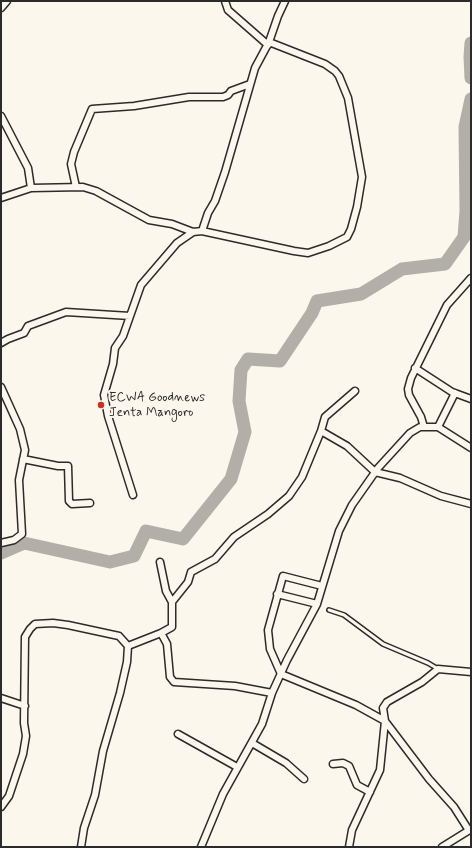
<!DOCTYPE html>
<style>
body{margin:0}
#map{position:relative;width:472px;height:848px;overflow:hidden;background:#fbf7ec;font-family:Mynerve,sans-serif}
canvas{display:block}
.frame{position:absolute;inset:0;border:2px solid #2b2b2b;pointer-events:none}
</style>
<div id="map">
<canvas width="472" height="848"></canvas>
<div class="frame"></div>
</div>
<script>
const ctx = document.querySelector('canvas').getContext('2d');
ctx.lineJoin = 'round';
const toPath = rows => new Path2D(rows.map(r => 'M' + r).join(''));
function strokePath(path, color, width, dash) { ctx.strokeStyle = color; ctx.lineWidth = width; ctx.lineCap = dash ? 'butt' : 'round'; ctx.setLineDash(dash || []); ctx.stroke(path); }
function label(font, color, halo, rows, align = 'center') {
  ctx.font = font + ' Mynerve,sans-serif'; ctx.lineWidth = 4; ctx.setLineDash([]); ctx.textBaseline = 'middle'; ctx.strokeStyle = halo; ctx.fillStyle = color; for (const [text, x, y, turn = 0] of rows) {
    ctx.save(); ctx.translate(x, y); ctx.rotate((+turn || 0) * Math.PI / 180); ctx.textAlign = isNaN(turn) ? turn : align; if (halo) ctx.strokeText(text, 0, 0); ctx.fillText(text, 0, 0); ctx.restore();
  }
}
strokePath(toPath([
 [471,43,470,57,471,78],
 [1,553,24,543,110,562,134,556,146,531,183,539,231,479,245,432,239,401,241,370,248,359,280,361,312,313,317,301,361,294,402,269,445,264,464,237,466,211,465,127,471,99]
]), '#b1afa7', 13);
const lane = toPath([
 [329,610,344,615,383,644,428,663,438,669]
]);
const street = toPath([
 [225,1,228,10,268,45],
 [1,8,7,1],
 [1,116,28,168,31,188],
 [76,187,71,164,74,152,92,109,134,106,189,97,223,97,228,95,231,91,250,84],
 [1,198,31,188,83,187,96,191,149,220,172,224,193,232,202,231,208,213,215,201,225,172,255,68,269,42,278,16,285,1],
 [202,231,294,251,308,253,329,246,347,237,351,229,357,207,362,177,348,98,339,76,335,71,325,64,269,42],
 [1,343,8,339,24,333,28,326,66,312,130,316],
 [415,368,452,392,471,399],
 [1,387,20,429,25,450,19,480,22,534,14,540,1,543],
 [424,427,421,417,409,395,408,389,411,378,447,305,471,278],
 [438,427,455,393],
 [321,431,325,417,355,391],
 [23,459,58,466,68,466,69,501,72,504,90,503],
 [133,495,108,416,104,395,113,364,115,348,123,336,141,285,177,243,193,232],
 [160,562,166,591,172,602],
 [322,586,283,576,268,630,270,649,281,674,356,705,385,721,429,779,454,807,468,829],
 [277,594,317,604],
 [161,633,167,644,170,677,174,682,235,686,272,693],
 [1,698,25,706],
 [178,734,237,767],
 [252,743,286,763,304,779],
 [333,764,343,763,349,766,357,785,370,792],
 [1,807,9,796,23,754,26,736,24,723,25,637,30,629,35,624,53,623,68,625,119,636,128,646],
 [81,847,84,828,95,795,103,751,120,693,127,662,128,646,161,633,172,627,172,602,188,582,191,572,215,559,234,537,268,514,289,496,302,477,321,431,347,446,375,472,400,478,441,496,471,504],
 [201,847,223,794,262,724,272,693,287,660,317,604,339,531,352,505,378,468,410,433,420,427,438,427,471,448],
 [349,847,352,830,380,770,385,721,383,708,387,702,422,682,438,669,471,672],
 [442,847,471,829]
]);
strokePath(lane, '#2b2b2b', 6);
strokePath(street, '#2b2b2b', 9);
strokePath(lane, '#fbf7ec', 3);
strokePath(street, '#fbf7ec', 6);
for (const [x, y, r, color] of [
 [101,405,4,"#c8321e"]
]) { const dot = new Path2D(); dot.arc(x, y, r, 0, 2 * Math.PI); ctx.fillStyle = color; ctx.fill(dot); strokePath(dot, '#fbf7ec', 1.5); }
label('13px', '#2b2b2b', '#fbf7ec', [
 ["ECWA Goodnews",109,398],
 ["Jenta Mangoro",109,413]
], 'left');
</script>
